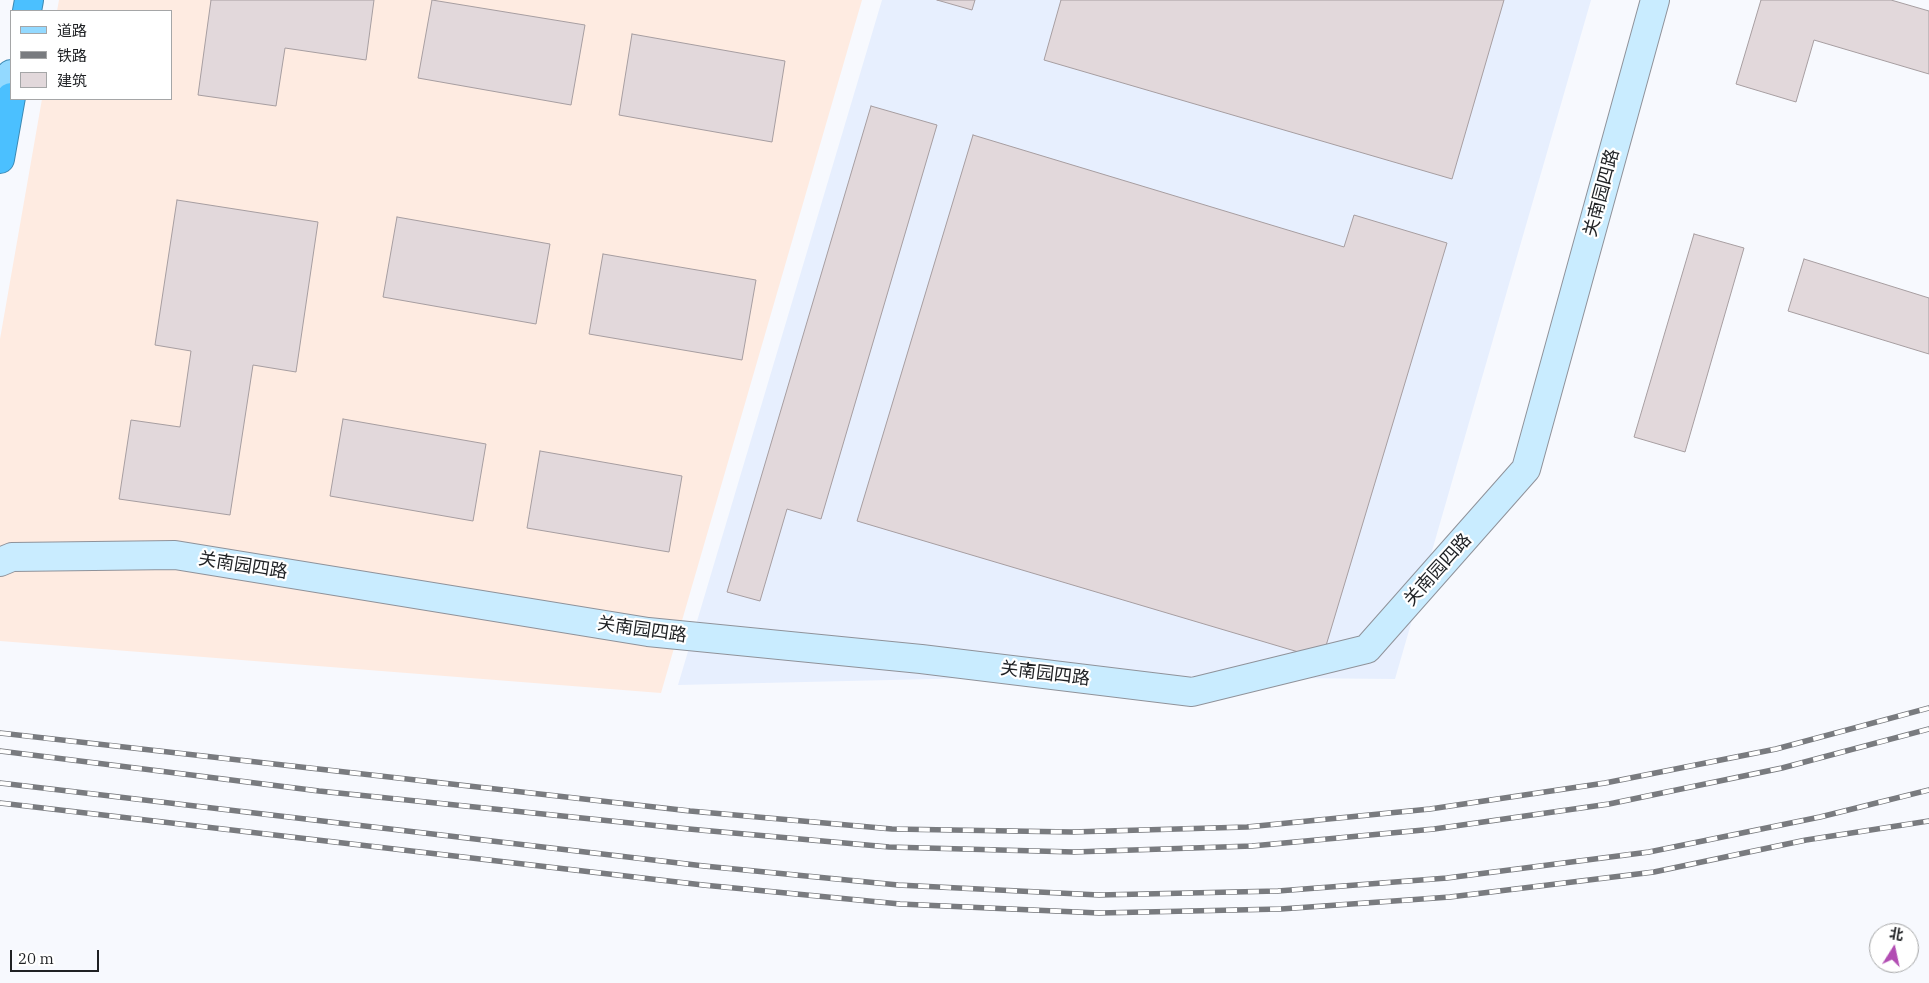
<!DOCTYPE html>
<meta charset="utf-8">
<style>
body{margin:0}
#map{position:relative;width:1929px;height:983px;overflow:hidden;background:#f7f9fe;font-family:"IBM Plex Serif","Noto Sans SC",serif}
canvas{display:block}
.legend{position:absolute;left:10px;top:10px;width:162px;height:90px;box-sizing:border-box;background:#fff;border:1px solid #a5a6a7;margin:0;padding:6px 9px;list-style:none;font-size:15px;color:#1f2124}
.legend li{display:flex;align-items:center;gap:10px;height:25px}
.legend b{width:25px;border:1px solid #a5a6a7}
.north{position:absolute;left:1869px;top:923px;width:50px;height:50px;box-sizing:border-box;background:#fff;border:1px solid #a5a6a7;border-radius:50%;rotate:10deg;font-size:14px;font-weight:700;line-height:20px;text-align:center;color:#1f2124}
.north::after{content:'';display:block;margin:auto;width:18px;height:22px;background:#b24db3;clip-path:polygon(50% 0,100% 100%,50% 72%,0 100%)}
.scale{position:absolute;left:10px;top:950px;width:89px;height:22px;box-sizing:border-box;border:2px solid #1f2124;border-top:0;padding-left:6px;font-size:15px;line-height:18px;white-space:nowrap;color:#1f2124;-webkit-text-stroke:4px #fff;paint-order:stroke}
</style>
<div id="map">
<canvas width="1929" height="983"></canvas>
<ul class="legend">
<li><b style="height:6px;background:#93d9ff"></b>道路</li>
<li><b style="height:6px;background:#797b7f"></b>铁路</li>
<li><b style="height:14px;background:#e2d8db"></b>建筑</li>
</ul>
<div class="north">北</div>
<div class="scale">20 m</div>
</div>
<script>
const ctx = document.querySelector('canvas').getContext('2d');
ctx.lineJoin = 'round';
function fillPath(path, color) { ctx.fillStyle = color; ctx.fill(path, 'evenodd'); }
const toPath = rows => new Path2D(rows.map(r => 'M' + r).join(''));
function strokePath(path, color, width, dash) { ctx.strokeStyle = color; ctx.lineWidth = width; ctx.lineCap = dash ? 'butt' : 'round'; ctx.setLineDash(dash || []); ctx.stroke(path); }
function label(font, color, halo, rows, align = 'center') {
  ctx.font = font + ' "IBM Plex Serif","Noto Sans SC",serif'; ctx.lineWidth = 4.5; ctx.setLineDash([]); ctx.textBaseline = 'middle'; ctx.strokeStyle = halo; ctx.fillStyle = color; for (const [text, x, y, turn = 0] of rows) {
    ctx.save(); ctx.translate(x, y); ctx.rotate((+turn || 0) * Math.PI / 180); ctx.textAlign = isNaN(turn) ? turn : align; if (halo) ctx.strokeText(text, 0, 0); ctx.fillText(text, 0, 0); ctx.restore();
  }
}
fillPath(toPath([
 [59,0,862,0,661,693,0,641,0,339,42,99,171,99,171,11,57,11]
]), '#feebe1');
fillPath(toPath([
 [882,0,1591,0,1395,679,1060,676,678,685]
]), '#e7effe');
const building = toPath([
 [211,0,374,0,366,60,285,48,276,106,198,95,211,0],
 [432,0,585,25,571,105,418,78,432,0],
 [937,0,975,0,972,10,937,0],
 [1061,0,1504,0,1452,179,1044,60,1061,0],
 [1761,0,1891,0,1929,11,1929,74,1814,40,1796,102,1736,84,1761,0],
 [632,34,785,61,772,142,619,115,632,34],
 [871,106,937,125,821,519,787,509,760,601,727,592,871,106],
 [973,135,1344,247,1354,215,1447,243,1322,659,857,521,973,135],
 [177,200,318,222,296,372,253,365,230,515,119,499,131,420,180,427,191,351,155,345,177,200],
 [397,217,550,244,536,324,383,297,397,217],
 [1694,234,1744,248,1685,452,1634,437,1694,234],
 [603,254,756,280,742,360,589,334,603,254],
 [1804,259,1929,298,1929,354,1788,311,1804,259],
 [343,419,486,444,473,521,330,496,343,419],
 [540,451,682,476,669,552,527,528,540,451]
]);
fillPath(building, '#e2d8db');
strokePath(building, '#a79ea1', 1);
const secondary = toPath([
 [0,562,12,557,175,555,648,632,921,659,1192,692,1367,649,1526,469,1655,0]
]);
const primary = toPath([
 [4,120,11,74]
]);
const highway = toPath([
 [27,11,29,0],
 [0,159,11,97]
]);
strokePath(secondary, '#8f929a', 30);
strokePath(primary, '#3c88b2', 30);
strokePath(highway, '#3c88b2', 30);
strokePath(secondary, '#c9ecff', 28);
strokePath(primary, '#93d9ff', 28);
strokePath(highway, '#4bc0ff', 28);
const rail = toPath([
 [0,733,690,811,892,829,1072,832,1247,827,1430,809,1605,783,1776,749,1929,708],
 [0,751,319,791,689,829,889,847,1074,852,1252,846,1434,829,1609,804,1782,768,1929,729],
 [0,783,704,866,898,885,1099,895,1278,891,1447,878,1649,852,1820,817,1929,790],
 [0,803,703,885,900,904,1099,913,1281,909,1450,897,1654,872,1806,840,1929,821]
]);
strokePath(rail, '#797b7f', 5.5);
strokePath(rail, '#fff', 4, [11]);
label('18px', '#1f2124', '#fff', [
 ["关南园四路",1602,193,-75],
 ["关南园四路",243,566,9],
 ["关南园四路",1438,570,-48],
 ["关南园四路",642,630,8],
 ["关南园四路",1045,674,7]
]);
</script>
